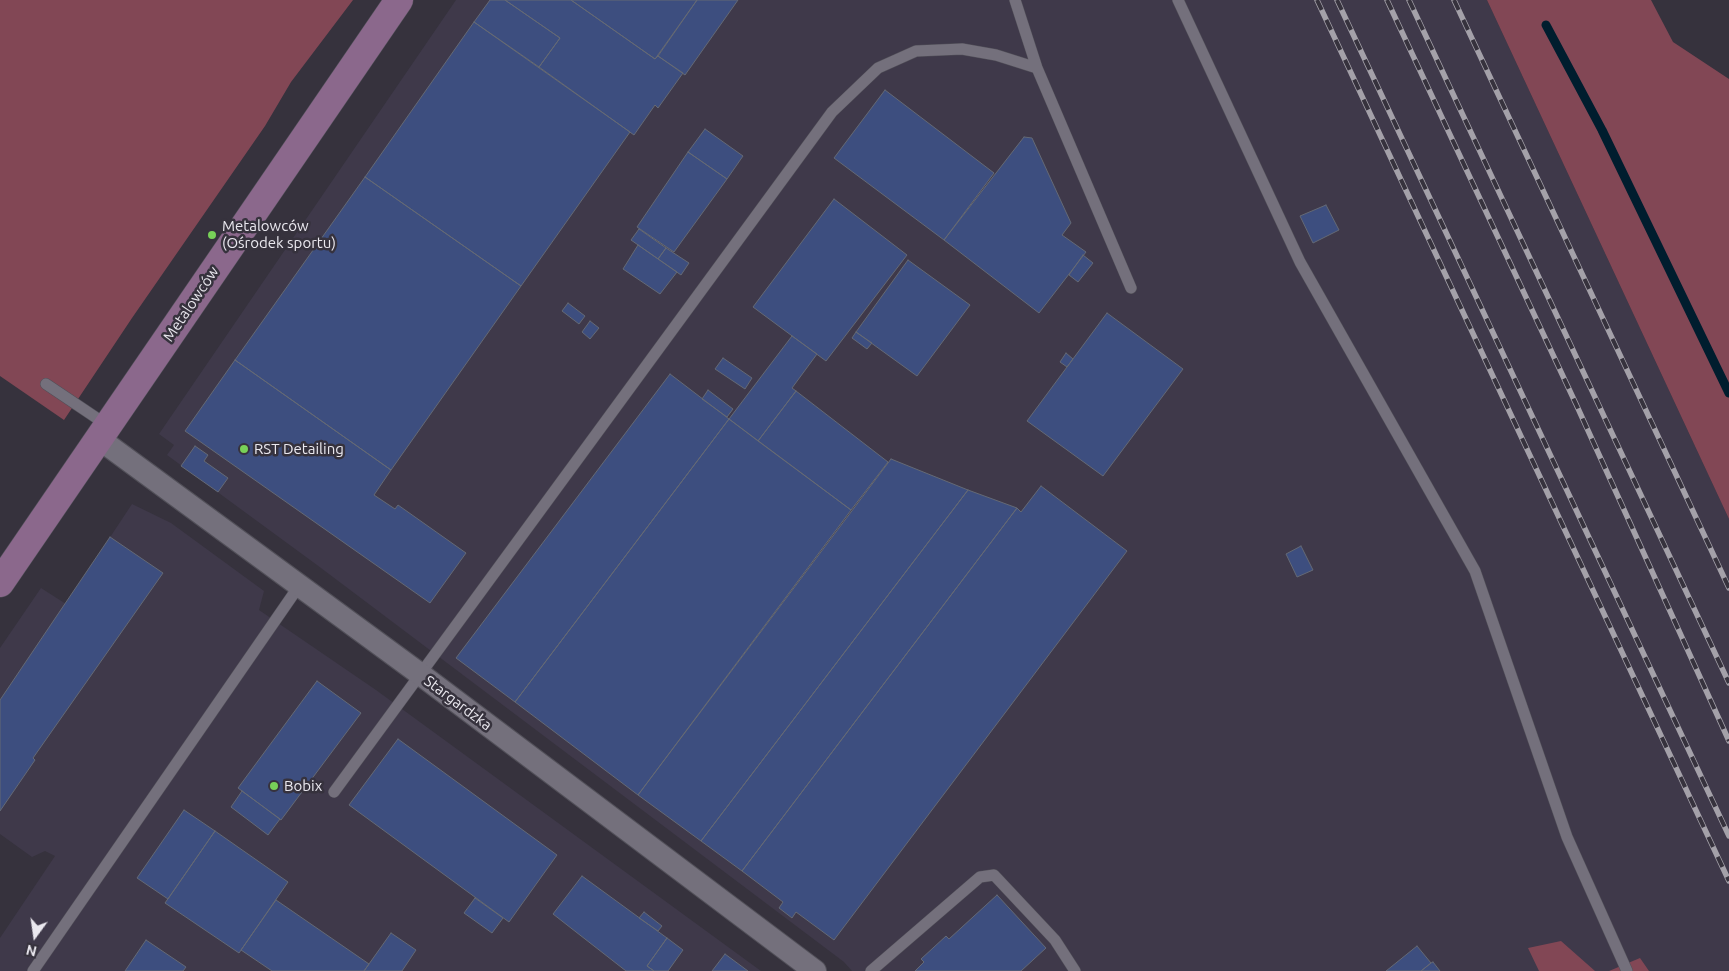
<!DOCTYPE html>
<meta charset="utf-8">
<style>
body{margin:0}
#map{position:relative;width:1729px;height:971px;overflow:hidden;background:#36323d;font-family:Ubuntu,sans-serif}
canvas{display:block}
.north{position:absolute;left:10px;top:911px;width:50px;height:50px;-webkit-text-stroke:4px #36323d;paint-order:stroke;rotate:194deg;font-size:14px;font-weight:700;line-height:20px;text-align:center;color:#eae8ef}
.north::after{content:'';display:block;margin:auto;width:18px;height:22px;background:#eae8ef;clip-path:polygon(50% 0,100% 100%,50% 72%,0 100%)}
</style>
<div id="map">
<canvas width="1729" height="971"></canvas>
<div class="north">N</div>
</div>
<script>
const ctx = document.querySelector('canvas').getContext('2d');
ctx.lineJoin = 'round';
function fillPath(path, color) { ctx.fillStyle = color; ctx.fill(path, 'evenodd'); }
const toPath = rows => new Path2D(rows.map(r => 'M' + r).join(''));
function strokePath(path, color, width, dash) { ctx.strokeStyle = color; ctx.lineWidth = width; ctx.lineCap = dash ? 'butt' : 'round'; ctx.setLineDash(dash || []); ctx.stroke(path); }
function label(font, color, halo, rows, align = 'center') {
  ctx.font = font + ' Ubuntu,sans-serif'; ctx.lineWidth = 5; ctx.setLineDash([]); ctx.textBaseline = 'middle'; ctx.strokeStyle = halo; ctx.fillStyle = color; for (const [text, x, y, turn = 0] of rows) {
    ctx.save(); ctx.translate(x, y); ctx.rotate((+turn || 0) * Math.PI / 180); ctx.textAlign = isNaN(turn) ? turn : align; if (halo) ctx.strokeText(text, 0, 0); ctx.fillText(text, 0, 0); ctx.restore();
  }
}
fillPath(toPath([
 [456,0,1487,0,1729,519,1729,971,852,971,844,962,317,565,167,455,174,445,159,434],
 [132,504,171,523,264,591,259,610,376,690,761,971,0,971,0,938,55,856,45,851,32,857,0,834,0,648,41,588,66,604]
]), '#3f394a');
fillPath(toPath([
 [0,0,353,0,291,82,265,126,132,318,64,420,0,376],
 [1487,0,1651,0,1673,42,1729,79,1729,519],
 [1561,941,1595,971,1539,971,1528,948],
 [1640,958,1649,971,1609,971]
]), '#824755');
strokePath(toPath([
 [1546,25,1602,130,1729,393]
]), '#001d2e', 9);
const building = toPath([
 [490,0,505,0,560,38,539,67,474,22,490,0],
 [505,0,571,0,655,59,658,56,683,73,658,108,655,105,634,135,539,67,560,38,505,0],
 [571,0,697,0,655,59,571,0],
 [697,0,738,0,685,75,658,56,697,0],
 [474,22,630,132,521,286,365,177,474,22],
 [885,90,994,173,944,240,834,158,885,90],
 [705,129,743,156,727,179,688,152,705,129],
 [1024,137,1032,138,1071,223,1062,235,1086,252,1039,313,944,240,1024,137],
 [688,152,727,179,674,252,637,227,688,152],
 [365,177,521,286,391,470,235,360,365,177],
 [834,199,907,255,826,361,753,307,834,199],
 [1326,205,1339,230,1313,243,1300,216,1326,205],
 [639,229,666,248,658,259,631,240,639,229],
 [638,245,677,272,660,294,623,269,638,245],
 [666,248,689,263,681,275,658,259,666,248],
 [1083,255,1093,263,1078,282,1069,275,1083,255],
 [908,260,970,305,917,376,856,332,908,260],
 [568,303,585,316,579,324,562,311,568,303],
 [1107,313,1183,369,1103,476,1027,421,1107,313],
 [590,321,599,328,590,339,582,332,590,321],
 [856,332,872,343,867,349,852,338,856,332],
 [792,336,817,354,792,388,796,391,758,441,729,419,792,336],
 [1066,353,1073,359,1067,367,1060,362,1066,353],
 [723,358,752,378,745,389,715,369,723,358],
 [235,360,391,470,374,495,395,509,398,505,466,553,430,603,185,431,235,360],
 [670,374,729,419,515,702,456,658,670,374],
 [708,390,733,409,727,417,702,399,708,390],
 [796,391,888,462,851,510,758,441,796,391],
 [729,419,851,510,638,795,515,702,729,419],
 [195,446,208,455,204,461,228,478,218,492,181,466,195,446],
 [891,459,968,490,701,841,638,795,891,459],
 [1041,486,1127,551,834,940,796,912,792,918,779,908,783,902,742,871,1017,508,1021,512,1041,486],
 [968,490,1017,508,742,871,701,841,968,490],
 [110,537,163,573,33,758,35,760,0,811,0,700,110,537],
 [1301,546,1313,570,1297,577,1286,554,1301,546],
 [317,681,361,713,281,820,238,788,317,681],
 [398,739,557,855,509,922,349,805,398,739],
 [242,791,280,819,268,835,231,807,242,791],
 [184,810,215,831,168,899,137,878,184,810],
 [215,831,288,882,239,953,165,903,215,831],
 [582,876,667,938,647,966,654,971,626,971,553,914,582,876],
 [997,895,1046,948,1021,971,915,971,924,962,921,959,946,936,949,939,997,895],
 [475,898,503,918,492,933,464,913,475,898],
 [276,900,369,964,364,971,272,971,241,950,276,900],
 [644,912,662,926,658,931,639,918,644,912],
 [391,933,416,950,402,971,364,971,391,933],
 [667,938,683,950,668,971,654,971,647,966,667,938],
 [146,940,186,967,183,971,125,971,146,940],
 [1417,946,1431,963,1421,971,1386,971,1417,946],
 [725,954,748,971,712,971,725,954],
 [1433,962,1440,971,1421,971,1431,963,1433,962]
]);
fillPath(building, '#3d4e7f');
strokePath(building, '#646975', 1);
const lane = toPath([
 [1015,0,1037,68,1131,288],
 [1178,0,1300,262,1475,571,1567,837,1627,971],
 [46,384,107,425],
 [334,792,832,112,878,68,916,51,962,49,996,55,1037,68],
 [33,971,299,586],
 [871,971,980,877,994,875,1055,940,1075,971]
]);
const street = toPath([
 [98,438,420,674,815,971]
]);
const secondary = toPath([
 [0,583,399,0]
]);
strokePath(lane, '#525059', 12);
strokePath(street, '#525059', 24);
strokePath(secondary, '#525059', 29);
strokePath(lane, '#74707c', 11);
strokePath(street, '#74707c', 22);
strokePath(secondary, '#8b688c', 28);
const rail = toPath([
 [1317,0,1729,881],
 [1337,0,1729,836],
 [1387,0,1576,404,1729,741],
 [1409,0,1729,683],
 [1454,0,1729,588]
]);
strokePath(rail, '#a4a1a9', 5.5);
strokePath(rail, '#36323d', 4, [11]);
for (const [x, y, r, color] of [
 [212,235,5,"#78d158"],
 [244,449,5,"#78d158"],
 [274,786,5,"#78d158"]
]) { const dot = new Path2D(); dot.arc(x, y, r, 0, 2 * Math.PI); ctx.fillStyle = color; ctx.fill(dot); strokePath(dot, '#36323d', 2); }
label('15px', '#eae8ef', '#36323d', [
 ["Metalowców",222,226],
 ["(Ośrodek sportu)",222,243],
 ["RST Detailing",254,449],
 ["Bobix",284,786]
], 'left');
label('15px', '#eae8ef', '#36323d', [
 ["Metalowców",191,304,-56],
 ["Stargardzka",458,703,37]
]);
</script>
